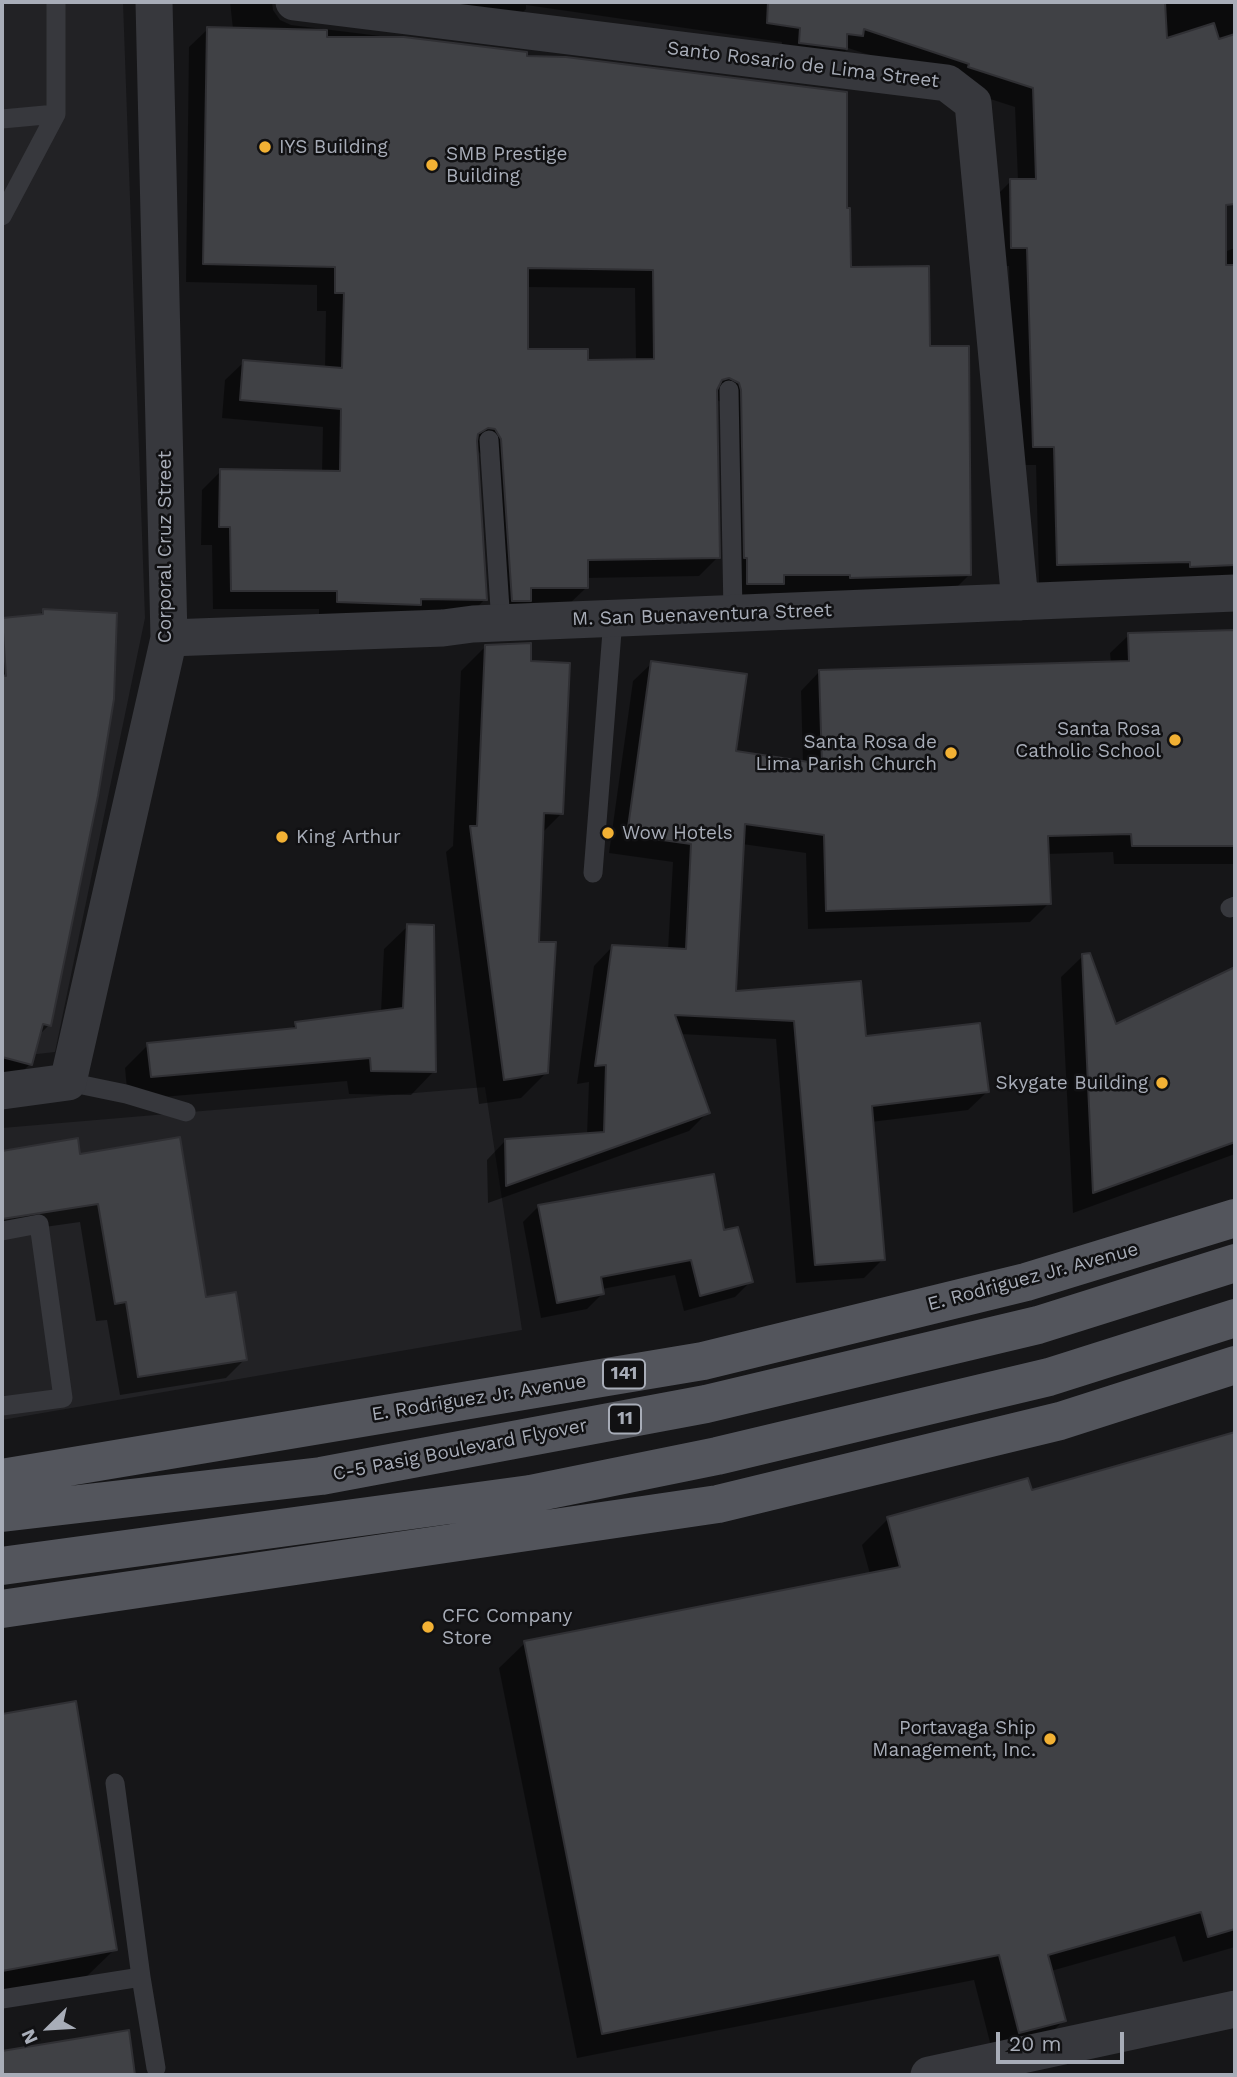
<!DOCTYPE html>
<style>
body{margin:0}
#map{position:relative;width:1237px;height:2077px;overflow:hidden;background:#161618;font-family:"Work Sans",sans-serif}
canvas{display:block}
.frame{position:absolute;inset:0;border:4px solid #a8adb8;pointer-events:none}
.north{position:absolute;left:14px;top:1993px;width:70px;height:70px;-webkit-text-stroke:5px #111113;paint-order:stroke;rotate:246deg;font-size:19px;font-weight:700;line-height:28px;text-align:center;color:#a8adb8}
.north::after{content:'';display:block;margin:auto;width:24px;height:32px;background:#a8adb8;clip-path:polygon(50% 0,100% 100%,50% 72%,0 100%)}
.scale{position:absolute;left:996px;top:2032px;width:128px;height:32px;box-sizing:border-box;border:4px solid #a8adb8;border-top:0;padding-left:9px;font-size:21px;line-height:24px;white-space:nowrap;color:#a8adb8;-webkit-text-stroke:5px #111113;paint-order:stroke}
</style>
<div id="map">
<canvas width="1237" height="2077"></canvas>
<div class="frame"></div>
<div class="north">N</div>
<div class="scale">20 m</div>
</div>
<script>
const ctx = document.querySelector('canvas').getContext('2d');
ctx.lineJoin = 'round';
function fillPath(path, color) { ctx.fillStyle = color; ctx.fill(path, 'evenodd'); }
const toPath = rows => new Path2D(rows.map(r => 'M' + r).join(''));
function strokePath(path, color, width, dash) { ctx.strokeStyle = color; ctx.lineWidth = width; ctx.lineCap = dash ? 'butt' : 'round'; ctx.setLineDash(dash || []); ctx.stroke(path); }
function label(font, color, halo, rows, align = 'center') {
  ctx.font = font + ' "Work Sans",sans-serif'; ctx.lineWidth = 5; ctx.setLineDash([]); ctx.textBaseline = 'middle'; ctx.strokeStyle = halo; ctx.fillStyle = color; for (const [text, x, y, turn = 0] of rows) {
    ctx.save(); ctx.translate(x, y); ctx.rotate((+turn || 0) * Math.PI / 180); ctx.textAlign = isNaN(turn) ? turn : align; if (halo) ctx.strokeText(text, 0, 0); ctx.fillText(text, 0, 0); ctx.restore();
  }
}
fillPath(toPath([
 [2,2,123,2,145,618,55,1052,2,1058],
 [485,1087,522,1330,2,1420,2,1128]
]), '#222225');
fillPath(toPath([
 [230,2,272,2,273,10,280,20,291,25,526,54,526,58,845,210,849,268,929,348,970,574,951,593,772,593,763,602,729,602,721,402,715,399,718,557,699,576,586,578,586,588,567,606,510,619,483,458,475,446,485,599,467,618,319,620,319,609,213,609,212,545,201,545,202,490,221,471,322,473,323,427,222,418,225,380,244,362,325,369,326,311,317,311,317,285,186,282,189,47,208,29,233,29],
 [526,287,635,288,636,361,586,362,526,350],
 [298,2,1235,2,1235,126,1224,99,1224,252,1235,248,1235,583,1039,583,1036,465,1015,465,1009,266,993,266,992,200,1011,181,1018,181,1015,107,950,86,952,82,848,48,843,54,781,62,782,42,526,5,526,9,507,28],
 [43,611,49,1025,38,1036,30,1064,13,1081,2,1078,2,619,38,616],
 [1235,632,1234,864,1114,864,1113,852,1047,854,1049,903,1030,922,808,929,806,853,742,844,734,992,864,1038,987,1092,968,1110,871,1122,883,1259,864,1278,796,1283,776,1039,680,1034,708,1112,689,1131,488,1203,487,1160,505,1141,587,1135,589,1082,577,1084,594,966,612,947,668,950,673,862,609,853,633,681,652,663,734,753,803,763,801,691,819,672,1111,663,1110,653,1129,635],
 [486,646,561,814,542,833,537,943,547,1072,521,1098,479,1104,446,852,453,846,461,671],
 [408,926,434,1071,411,1095,349,1094,347,1081,128,1100,125,1068,148,1045,289,1031,296,1024,381,1012,384,949],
 [1083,956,1115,1027,1235,969,1235,1154,1073,1213,1061,977],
 [76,1140,79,1156,205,1299,245,1359,226,1378,120,1395,107,1320,96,1321,80,1222,2,1233,2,1153],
 [539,1206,723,1232,751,1281,735,1297,684,1311,675,1275,602,1289,603,1293,587,1309,541,1318,523,1222],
 [1235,1433,1235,1947,1183,1962,1175,1936,1051,1971,1064,2020,1038,2046,994,2058,974,1980,577,2058,499,1668,525,1643,870,1574,862,1545,888,1519,1030,1492],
 [74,1703,115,1949,84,1979,2,1995,2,1716],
 [127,2032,133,2075,2,2075,2,2053]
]), '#0007');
const building = toPath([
 [768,2,1165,2,1167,38,1214,23,1219,39,1235,34,1235,204,1226,205,1226,265,1235,265,1235,565,1190,567,1190,562,1057,565,1054,447,1033,447,1027,248,1011,248,1010,179,1036,179,1033,88,968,67,969,64,864,29,863,36,847,34,847,49,799,43,800,28,767,23,768,2],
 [207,27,327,30,327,37,404,37,527,52,527,56,566,57,847,92,847,208,850,208,851,267,929,266,930,346,969,346,971,575,850,578,850,575,784,575,784,584,747,584,747,558,744,558,741,390,739,383,729,378,722,380,717,390,720,558,588,560,588,588,531,588,531,601,512,601,501,439,495,429,488,428,478,434,477,441,487,600,421,599,421,605,337,602,337,591,231,591,230,527,219,527,220,469,340,471,341,409,240,400,243,360,342,368,344,293,335,293,335,267,203,264,207,27],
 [528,268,653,270,654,359,588,360,588,349,528,349,528,268],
 [43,609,117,613,114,699,98,796,51,1026,43,1024,32,1065,2,1057,2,675,6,676,2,618,43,614,43,609],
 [1235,630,1235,846,1132,846,1131,834,1048,836,1051,904,826,911,824,835,745,824,736,991,861,981,866,1036,980,1023,989,1092,872,1106,885,1260,815,1265,794,1021,675,1015,710,1113,506,1186,505,1139,604,1132,606,1065,595,1066,612,945,686,949,691,844,627,835,651,661,747,674,736,751,822,764,819,670,1129,661,1128,633,1235,630],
 [531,643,531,661,570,663,563,814,544,813,539,942,556,942,548,1073,504,1080,470,826,477,826,485,645,531,643],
 [407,924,434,925,436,1072,371,1071,370,1058,151,1077,147,1043,296,1028,295,1022,403,1008,407,924],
 [1090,953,1116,1024,1235,967,1235,1142,1093,1193,1082,954,1090,953],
 [180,1137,206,1297,236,1292,247,1360,138,1377,126,1302,115,1304,98,1204,2,1219,2,1151,78,1138,80,1154,180,1137],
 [714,1174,724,1230,738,1227,753,1282,700,1296,691,1260,601,1277,604,1294,557,1303,538,1205,714,1174],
 [1235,1432,1235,1929,1208,1937,1201,1912,1048,1955,1066,2021,1019,2033,999,1955,602,2034,524,1641,900,1567,887,1517,1028,1478,1032,1490,1235,1432],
 [76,1701,117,1950,2,1971,2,1714,76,1701],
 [129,2030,135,2075,2,2075,2,2051,129,2030]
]);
fillPath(building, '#404145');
strokePath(building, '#303034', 2);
strokePath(toPath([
 [56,114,56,2],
 [2,119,56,114,2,216],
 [729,390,733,614],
 [489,440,501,624],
 [593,873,613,619],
 [1230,908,1235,906],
 [68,1082,126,1094,186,1112],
 [2,1231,39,1224,63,1398,2,1406],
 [141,1977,156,2068],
 [2,1999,141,1977,115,1783]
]), '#37383d', 19);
strokePath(toPath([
 [294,2,947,83,973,103,1020,602],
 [169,638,443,628,473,624,1235,593],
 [2,1091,68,1082,169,638,154,2],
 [929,2075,1235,2009]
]), '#37383d', 37);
strokePath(toPath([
 [2,1478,703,1361,1026,1282,1235,1218],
 [2,1513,321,1476,706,1404,1038,1325,1235,1263],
 [2,1566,530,1494,717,1456,1049,1377,1235,1318],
 [2,1609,718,1504,1060,1421,1235,1365]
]), '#53555c', 38);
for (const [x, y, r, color] of [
 [265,147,7,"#f2b134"],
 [432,165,7,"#f2b134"],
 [1175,740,7,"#f2b134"],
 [951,753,7,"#f2b134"],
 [608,833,7,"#f2b134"],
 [282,837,7,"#f2b134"],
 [1162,1083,7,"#f2b134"],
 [428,1627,7,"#f2b134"],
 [1050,1739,7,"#f2b134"]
]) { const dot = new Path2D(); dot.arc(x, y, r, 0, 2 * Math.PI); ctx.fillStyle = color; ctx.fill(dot); strokePath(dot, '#111113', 2.5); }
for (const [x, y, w] of [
 [624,1374,42],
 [625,1419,32]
]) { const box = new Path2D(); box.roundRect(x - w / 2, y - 14.5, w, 29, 5); ctx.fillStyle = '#111113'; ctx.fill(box); strokePath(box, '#a8adb8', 2); }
label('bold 18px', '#a8adb8', null, [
 ["141",624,1374],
 ["11",625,1419]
]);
label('19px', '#a8adb8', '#111113', [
 ["Santo Rosario de Lima Street",803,65,7],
 ["Corporal Cruz Street",165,547,-90],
 ["M. San Buenaventura Street",702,615,-2],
 ["E. Rodriguez Jr. Avenue",1033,1277,-15],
 ["E. Rodriguez Jr. Avenue",479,1398,-9],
 ["C-5 Pasig Boulevard Flyover",460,1450,-11]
]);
label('19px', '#a8adb8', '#111113', [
 ["IYS Building",279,147],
 ["SMB Prestige",446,154],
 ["Building",446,176],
 ["Santa Rosa",1161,729,"right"],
 ["Catholic School",1161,751,"right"],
 ["Santa Rosa de",937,742,"right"],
 ["Lima Parish Church",937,764,"right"],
 ["Wow Hotels",622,833],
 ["King Arthur",296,837],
 ["Skygate Building",1148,1083,"right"],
 ["CFC Company",442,1616],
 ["Store",442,1638],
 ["Portavaga Ship",1036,1728,"right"],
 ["Management, Inc.",1036,1750,"right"]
], 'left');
</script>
